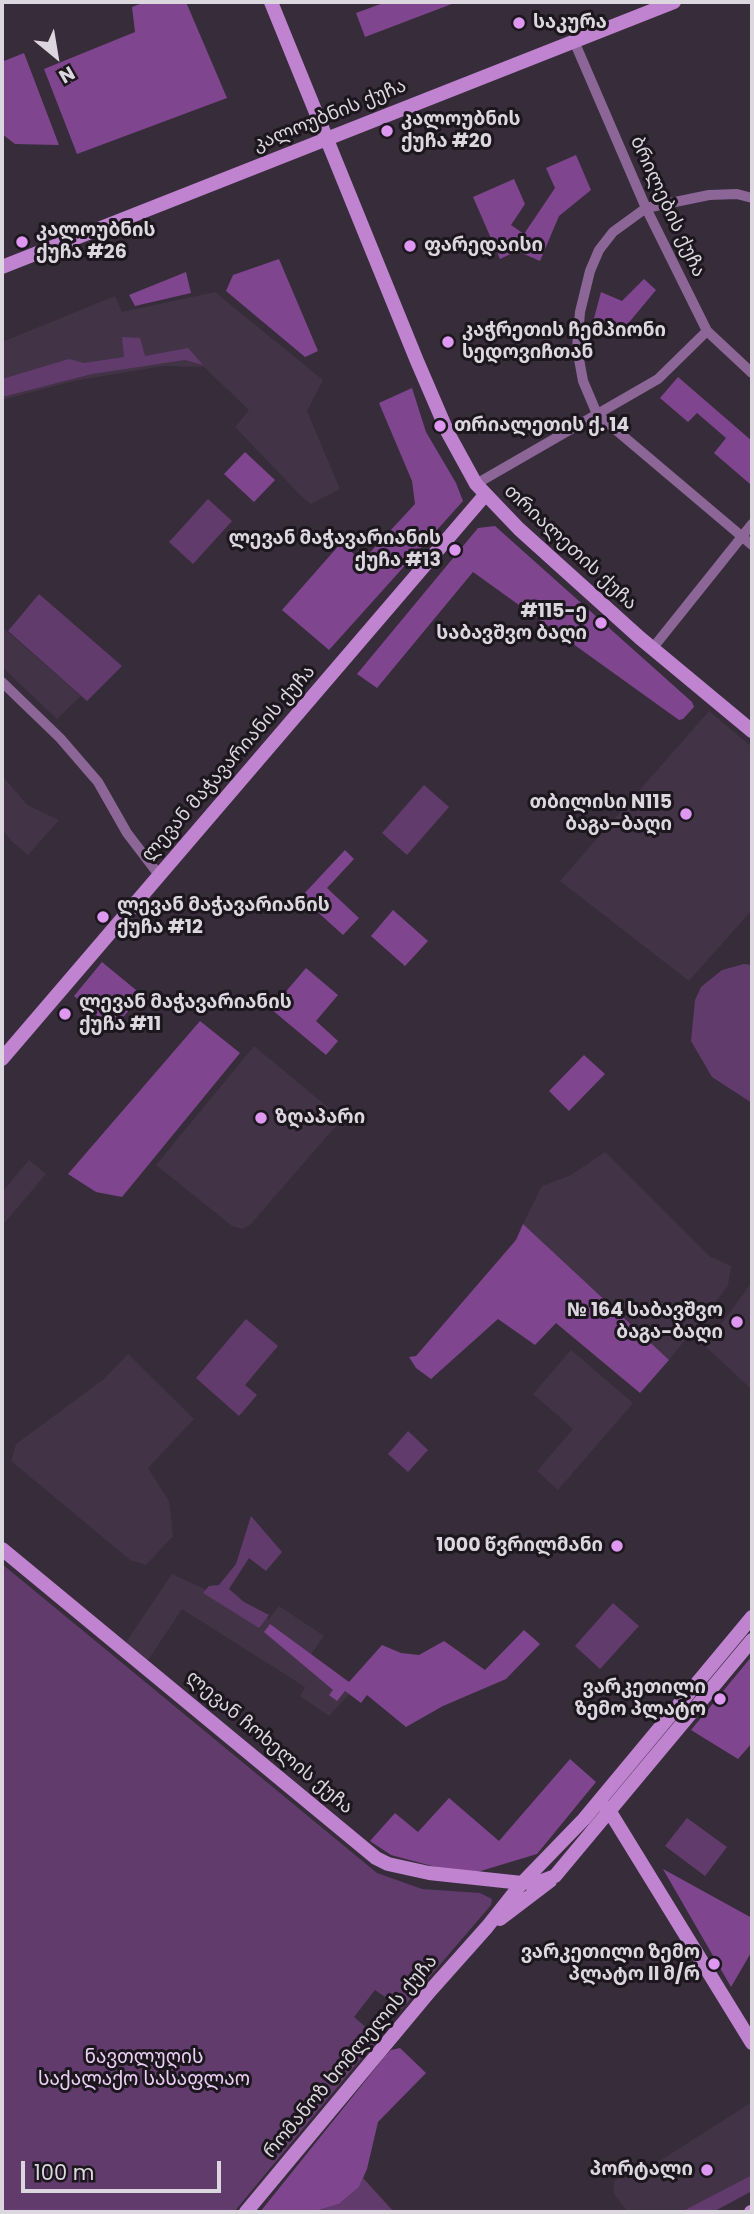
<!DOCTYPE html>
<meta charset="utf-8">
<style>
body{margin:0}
#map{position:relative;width:754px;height:2214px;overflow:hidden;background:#372c3a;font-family:Poppins,sans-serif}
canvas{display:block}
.frame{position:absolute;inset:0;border:4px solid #dcd6de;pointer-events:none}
.north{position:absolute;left:21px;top:21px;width:70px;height:70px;-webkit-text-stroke:5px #1b171d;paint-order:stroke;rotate:150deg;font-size:19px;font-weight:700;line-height:28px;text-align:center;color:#dcd6de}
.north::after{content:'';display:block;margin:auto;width:24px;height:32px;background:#dcd6de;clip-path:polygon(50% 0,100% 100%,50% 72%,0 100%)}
.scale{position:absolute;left:21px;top:2161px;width:200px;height:32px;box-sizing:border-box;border:4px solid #dcd6de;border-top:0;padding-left:9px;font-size:21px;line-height:24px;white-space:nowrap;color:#dcd6de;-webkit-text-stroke:5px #1b171d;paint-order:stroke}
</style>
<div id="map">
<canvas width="754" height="2214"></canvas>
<div class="frame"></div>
<div class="north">N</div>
<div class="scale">100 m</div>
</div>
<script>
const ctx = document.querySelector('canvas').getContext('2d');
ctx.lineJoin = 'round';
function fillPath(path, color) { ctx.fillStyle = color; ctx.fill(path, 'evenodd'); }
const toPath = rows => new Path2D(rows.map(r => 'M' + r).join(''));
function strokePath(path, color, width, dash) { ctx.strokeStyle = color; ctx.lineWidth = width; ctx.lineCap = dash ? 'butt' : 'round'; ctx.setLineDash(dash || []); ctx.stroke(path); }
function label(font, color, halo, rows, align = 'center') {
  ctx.font = font + ' Poppins,"Noto Sans Georgian",sans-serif'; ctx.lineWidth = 6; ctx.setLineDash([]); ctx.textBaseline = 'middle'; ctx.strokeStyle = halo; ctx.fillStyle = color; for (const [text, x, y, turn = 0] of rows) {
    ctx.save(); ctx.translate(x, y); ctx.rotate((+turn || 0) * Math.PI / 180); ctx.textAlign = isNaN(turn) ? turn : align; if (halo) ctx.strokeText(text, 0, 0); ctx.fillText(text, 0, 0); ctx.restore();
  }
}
fillPath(toPath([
 [215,292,323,380,307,411,340,489,311,504,303,498,235,427,249,410,204,367,163,366,74,381,2,400,2,342,115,296,122,312],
 [2,627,81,696,57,719,2,667],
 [709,711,752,747,752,910,689,981,560,881],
 [2,775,27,805,59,820,28,855,11,841,2,829],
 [254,1046,342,1119,250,1225,242,1229,232,1226,156,1165],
 [605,1152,709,1256,731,1266,728,1286,669,1360,523,1224,542,1186,571,1175],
 [29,1160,46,1174,2,1226,2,1192],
 [752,1282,752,1390,705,1346],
 [571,1350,633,1403,558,1490,537,1471,573,1429,533,1394],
 [128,1354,194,1419,148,1468,169,1501,173,1536,146,1565,130,1560,11,1461,16,1444,104,1379],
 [172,1574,269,1619,279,1606,324,1636,309,1657,353,1690,329,1716,300,1696,305,1687,182,1609,148,1660,126,1642],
 [752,2102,752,2175,681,2212,628,2212,614,2194,614,2181,632,2170,636,2176]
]), '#423346');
fillPath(toPath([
 [122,337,140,338,145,356,188,348,203,365,185,360,92,374,2,397,2,379,69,359,84,363,124,357],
 [208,499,232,521,193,564,169,542],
 [39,594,122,666,87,701,8,631],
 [424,785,449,807,407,855,382,833],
 [744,964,752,965,752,1103,712,1077,691,1041,695,1000,701,987,722,970],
 [246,1319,278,1346,245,1385,257,1395,239,1416,196,1378],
 [408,1431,428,1450,408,1472,388,1454],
 [251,1516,282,1552,266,1571,249,1558,229,1589,244,1602,269,1615,259,1628,203,1593,209,1586,219,1585,236,1564],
 [2,1564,377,1873,422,1889,480,1893,492,1899,491,1905,402,2009,375,1990,354,2017,378,2038,234,2212,2,2212],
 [613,1603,639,1626,600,1669,575,1646],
 [687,1818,727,1847,705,1876,665,1846],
 [752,2175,752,2191,713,2212,681,2212],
 [363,2178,394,2212,312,2212,339,2204,359,2187]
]), '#623b6d');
fillPath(toPath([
 [145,2,186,2,227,98,77,154,44,69,135,32,132,7],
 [386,2,457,2,365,37,356,13],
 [24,53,59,145,15,144,2,134,4,61],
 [576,155,591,190,559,216,540,261,517,251,500,259,473,197,514,179,525,204,511,225,524,234,555,188,546,168],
 [279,259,318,351,305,357,226,291,233,275],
 [186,272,191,293,135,306,129,295],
 [644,279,656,290,626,326,593,322,601,292,622,301],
 [678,377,752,441,752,481,750,484,714,453,726,438,697,413,688,422,660,398],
 [412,388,426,432,456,483,463,501,329,650,282,610,341,543,362,561,415,504,412,481,379,403],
 [245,452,275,480,254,502,224,474],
 [495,526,692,702,694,707,683,719,679,720,473,572,377,688,357,674,478,528],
 [345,850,354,859,327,888,359,918,343,935,301,897],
 [393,910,428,941,405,966,371,936],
 [102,962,142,995,113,1029,74,996],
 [306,968,338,995,316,1021,338,1041,326,1055,271,1009],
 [200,1021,240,1053,122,1197,96,1192,68,1174],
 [584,1055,605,1074,569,1111,549,1091],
 [523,1224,669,1360,640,1393,556,1323,535,1345,498,1319,431,1379,416,1368,409,1357,416,1356,516,1240],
 [270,1624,349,1682,382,1645,401,1653,419,1655,444,1641,485,1670,524,1630,540,1644,506,1679,443,1706,406,1727,367,1695,361,1703,345,1691,337,1701,329,1695,333,1690,264,1632],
 [752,1656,752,1743,738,1759,691,1730],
 [570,1759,596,1782,537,1854,474,1873,447,1870,391,1855,370,1841,395,1813,418,1832,449,1798,499,1841],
 [663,1869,752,1918,752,1951,731,1987],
 [400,2048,426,2073,378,2122,367,2169,359,2187,339,2204,312,2212,260,2212,386,2055,391,2050]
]), '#7f468f');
strokePath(toPath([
 [574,41,646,208,707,331,752,373],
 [752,198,737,194,709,195,646,208,613,232,599,250,590,271,580,312,577,348,583,381,597,414,752,545],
 [476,484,658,379,707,331],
 [652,649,752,524],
 [2,682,60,738,98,782,127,833,159,875]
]), '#8b6696', 10);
strokePath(toPath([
 [271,2,417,361,448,433,476,484,519,529,640,638,752,731],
 [2,267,674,2],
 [2,1059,485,495],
 [2,1549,376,1858,388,1864,429,1873,522,1883,542,1881,555,1876,752,1640],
 [605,1807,610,1812,752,2043],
 [500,1919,550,1881],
 [246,2212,430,1991,487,1927,522,1883,584,1819,752,1617],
 [751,2212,752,2212]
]), '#bf83d0', 14);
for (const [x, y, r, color] of [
 [519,23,7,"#de98f2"],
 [387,131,7,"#de98f2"],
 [22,242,7,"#de98f2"],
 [410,246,7,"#de98f2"],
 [448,342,7,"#de98f2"],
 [440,426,7,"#de98f2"],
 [455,550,7,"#de98f2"],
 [601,623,7,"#de98f2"],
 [686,814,7,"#de98f2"],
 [103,917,7,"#de98f2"],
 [65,1014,7,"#de98f2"],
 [261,1118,7,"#de98f2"],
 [737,1322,7,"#de98f2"],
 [617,1546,7,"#de98f2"],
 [720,1699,7,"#de98f2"],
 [714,1964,7,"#de98f2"],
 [707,2170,7,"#de98f2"]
]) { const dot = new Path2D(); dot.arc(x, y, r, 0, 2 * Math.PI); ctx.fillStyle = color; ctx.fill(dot); strokePath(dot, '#1b171d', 2.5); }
label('bold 19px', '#dcd6de', '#1b171d', [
 ["საკურა",533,23],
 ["კალოუბნის",401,120],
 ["ქუჩა #20",401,142],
 ["კალოუბნის",36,231],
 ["ქუჩა #26",36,253],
 ["ფარედაისი",424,246],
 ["კაჭრეთის ჩემპიონი",462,331],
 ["სედოვიჩთან",462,353],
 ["თრიალეთის ქ. 14",454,426],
 ["ლევან მაჭავარიანის",441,539,"right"],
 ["ქუჩა #13",441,561,"right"],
 ["#115-ე",587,612,"right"],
 ["საბავშვო ბაღი",587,634,"right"],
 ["თბილისი N115",672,803,"right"],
 ["ბაგა-ბაღი",672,825,"right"],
 ["ლევან მაჭავარიანის",117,906],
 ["ქუჩა #12",117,928],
 ["ლევან მაჭავარიანის",79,1003],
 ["ქუჩა #11",79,1025],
 ["ზღაპარი",275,1118],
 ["№ 164 საბავშვო",723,1311,"right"],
 ["ბაგა-ბაღი",723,1333,"right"],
 ["1000 წვრილმანი",603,1546,"right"],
 ["ვარკეთილი",706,1688,"right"],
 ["ზემო პლატო",706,1710,"right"],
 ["ვარკეთილი ზემო",700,1953,"right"],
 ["პლატო II მ/რ",700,1975,"right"],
 ["პორტალი",693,2170,"right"]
], 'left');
label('19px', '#dcd6de', '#1b171d', [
 ["კალოუბნის ქუჩა",330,116,-22],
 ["ბრილების ქუჩა",667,207,65],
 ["თრიალეთის ქუჩა",570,548,43],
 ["ლევან მაჭავარიანის ქუჩა",229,764,-49],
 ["ლევან ჩოხელის ქუჩა",269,1743,40],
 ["რომანოზ ხომლელის ქუჩა",351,2057,-50]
]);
label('19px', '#edcff7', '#1b171d', [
 ["ნავთლუღის",144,2058],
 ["საქალაქო სასაფლაო",144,2080]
]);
</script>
